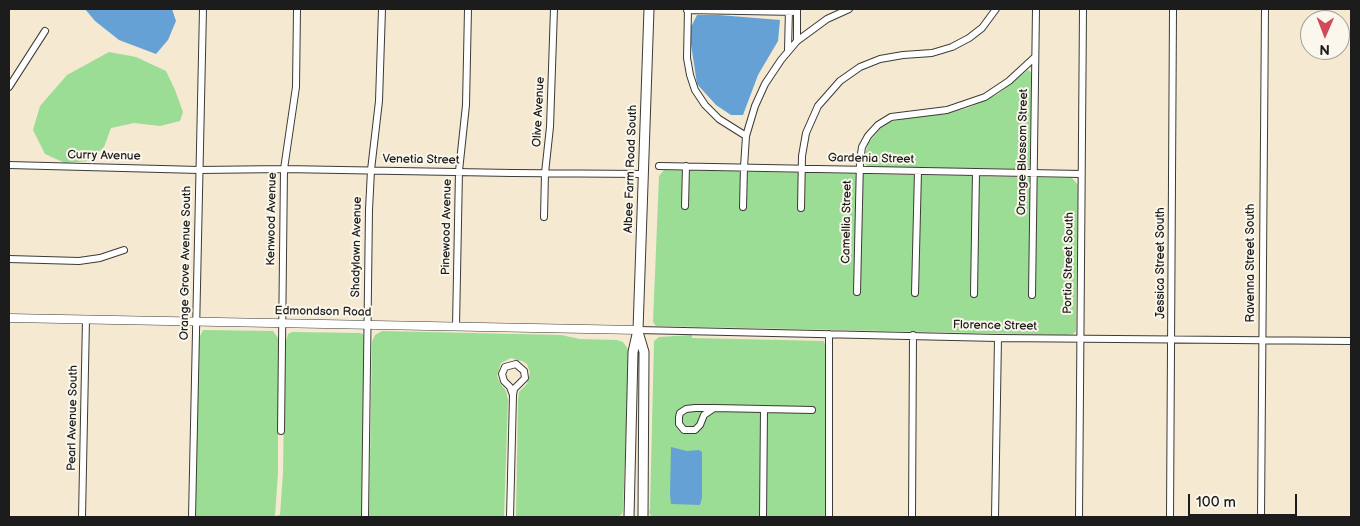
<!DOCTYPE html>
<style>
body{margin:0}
#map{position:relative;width:1360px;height:526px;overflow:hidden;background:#f5e9d2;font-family:"Balsamiq Sans",sans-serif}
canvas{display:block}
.frame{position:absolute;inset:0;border:10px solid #1c1c1c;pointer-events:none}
.north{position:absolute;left:1300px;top:10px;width:50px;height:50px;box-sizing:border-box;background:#fbf7ec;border:1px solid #a29f99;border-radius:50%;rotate:181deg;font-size:14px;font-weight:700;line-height:20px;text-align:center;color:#1c1c1c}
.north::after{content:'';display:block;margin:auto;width:18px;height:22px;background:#d1495b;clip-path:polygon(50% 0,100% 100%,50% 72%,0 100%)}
.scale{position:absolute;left:1188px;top:494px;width:109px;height:22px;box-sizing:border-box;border:2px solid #1c1c1c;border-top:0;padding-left:6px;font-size:15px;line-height:18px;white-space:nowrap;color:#1c1c1c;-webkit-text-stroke:4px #fbf7ec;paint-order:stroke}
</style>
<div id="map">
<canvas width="1360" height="526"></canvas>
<div class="frame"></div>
<div class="north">N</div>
<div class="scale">100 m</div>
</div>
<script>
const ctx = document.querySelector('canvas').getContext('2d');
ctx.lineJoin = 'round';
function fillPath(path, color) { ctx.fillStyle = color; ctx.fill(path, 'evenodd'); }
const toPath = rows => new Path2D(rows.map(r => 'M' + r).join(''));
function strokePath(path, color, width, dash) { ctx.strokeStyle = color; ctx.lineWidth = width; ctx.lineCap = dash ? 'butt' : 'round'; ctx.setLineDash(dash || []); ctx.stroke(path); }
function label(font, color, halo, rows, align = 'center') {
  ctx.font = font + ' "Balsamiq Sans",sans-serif'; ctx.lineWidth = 4; ctx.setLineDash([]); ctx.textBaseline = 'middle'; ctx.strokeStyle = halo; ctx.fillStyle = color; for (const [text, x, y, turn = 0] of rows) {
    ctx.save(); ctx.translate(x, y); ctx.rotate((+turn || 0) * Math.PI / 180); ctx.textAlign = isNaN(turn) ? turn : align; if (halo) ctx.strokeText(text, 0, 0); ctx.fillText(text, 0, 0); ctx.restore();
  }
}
fillPath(toPath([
 [109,52,136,57,166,71,175,90,183,112,180,121,160,126,134,123,111,128,104,147,89,161,65,163,45,154,33,130,40,106,67,75],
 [1028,70,1032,73,1033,77,1031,165,1028,169,869,167,865,164,864,157,869,142,880,129,890,122,911,117,944,114,968,108,998,94],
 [664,170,1072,178,1078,185,1076,331,1073,334,1067,335,656,326,653,322,659,176],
 [203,330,273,331,278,338,278,473,275,516,280,515,283,473,285,344,288,334,292,332,360,333,363,334,364,336,364,517,195,517,199,338],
 [382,331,561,335,580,339,617,340,623,342,628,349,629,354,623,510,622,514,618,517,516,517,518,399,519,392,527,384,530,373,527,364,522,361,511,358,501,363,497,376,500,383,506,391,508,400,504,517,369,517,372,342,375,335],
 [692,335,692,338,824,341,826,350,825,517,652,517,651,516,649,512,650,509,654,341,659,337]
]), '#9bdd94');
fillPath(toPath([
 [85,9,172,9,176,21,168,40,156,54,119,40,95,21],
 [697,15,719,15,780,20,778,41,758,75,743,115,731,115,716,105,697,84,689,31],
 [671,447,687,451,699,450,702,452,702,498,700,505,671,504,670,494]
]), '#66a1d6');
const minor = toPath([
 [688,9,687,58,690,75,695,90,705,105,719,119,746,136],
 [687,10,797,12],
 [797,41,797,10],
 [788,50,789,9],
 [9,87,45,31],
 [9,165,199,170,284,169,512,173,643,174],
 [659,166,1081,174],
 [685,206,686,166],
 [743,207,744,167,746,136,755,106,765,84,781,60,797,41,827,19,849,9],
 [801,208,802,156,806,133,818,106,840,81,860,67,880,59,903,55,932,53,952,47,969,38,982,28,996,9],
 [544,217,545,173,550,127,554,9],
 [9,259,79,261,100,258,124,250],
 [857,292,860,161,862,147,868,136,878,125,891,117,947,110,985,97,1009,81,1035,57],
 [915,293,918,171],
 [974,294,976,172],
 [1032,295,1036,9],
 [456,326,459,171,466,105,468,9],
 [638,330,998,338,1351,341],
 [516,364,524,371,525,378,514,389,513,395,510,387,504,381,502,374,505,367,516,364],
 [695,408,714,408,704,415,700,425,695,430,684,430,679,424,679,417,680,413,686,409,695,408],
 [714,408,812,410],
 [281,431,284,169,296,87,297,9],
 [82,517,86,319],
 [192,517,203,9],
 [365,517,369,210,371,170,379,101,382,9],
 [510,517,513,395],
 [763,517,764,409],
 [829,517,829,334],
 [912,517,913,335],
 [995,517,998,338],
 [1079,517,1083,9],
 [1170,517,1173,9],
 [1261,517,1265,9]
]);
const tertiary = toPath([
 [9,318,638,330]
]);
const secondary = toPath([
 [638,332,644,352,643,517],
 [629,517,633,352,638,330,649,9]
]);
strokePath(minor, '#3d3b37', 8);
strokePath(tertiary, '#3d3b37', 9);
strokePath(secondary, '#3d3b37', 11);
strokePath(minor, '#fff', 6);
strokePath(tertiary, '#fff', 8);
strokePath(secondary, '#fff', 9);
label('12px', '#1c1c1c', '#fbf7ec', [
 ["Olive Avenue",539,112,-87],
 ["Orange Blossom Street",1023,152,-89],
 ["Curry Avenue",104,156,1],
 ["Gardenia Street",871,159,1],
 ["Venetia Street",421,160,1],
 ["Albee Farm Road South",631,169,-88],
 ["Kenwood Avenue",272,219,-89],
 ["Camellia Street",847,222,-89],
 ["Pinewood Avenue",447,227,-89],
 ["Shadylawn Avenue",357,247,-89],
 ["Orange Grove Avenue South",186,263,-89],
 ["Portia Street South",1069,263,-89],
 ["Jessica Street South",1161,263,-90],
 ["Ravenna Street South",1251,263,-90],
 ["Edmondson Road",323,312,1],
 ["Florence Street",995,326,1],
 ["Pearl Avenue South",73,418,-89]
]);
</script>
